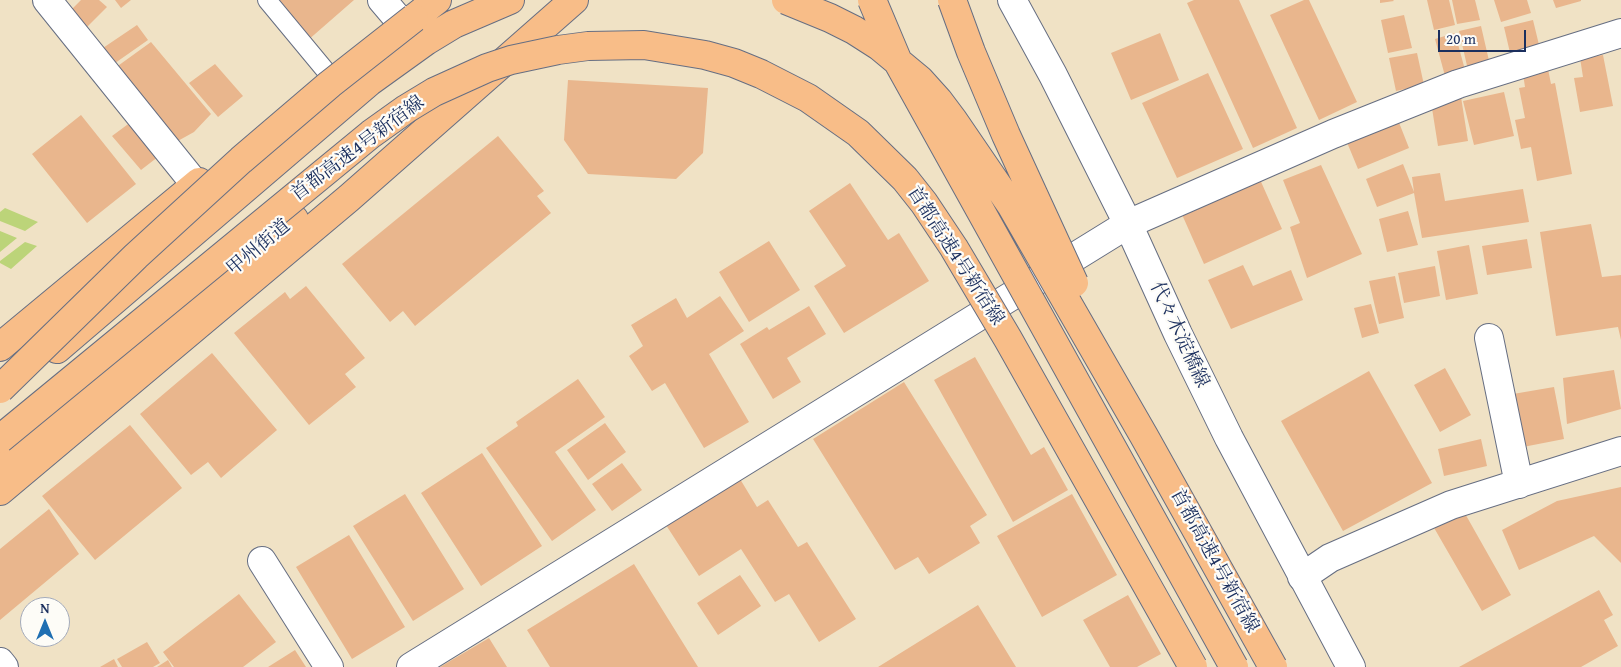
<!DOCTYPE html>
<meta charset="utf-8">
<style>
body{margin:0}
#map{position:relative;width:1621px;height:667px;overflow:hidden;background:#f0e2c5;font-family:"Gentium Book Plus",serif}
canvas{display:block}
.north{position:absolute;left:20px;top:597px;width:50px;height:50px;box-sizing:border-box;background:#fdfcf7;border:1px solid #a3aaba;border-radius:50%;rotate:0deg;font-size:14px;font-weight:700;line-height:20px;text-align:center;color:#1b2f5e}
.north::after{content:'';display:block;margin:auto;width:18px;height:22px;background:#1f6fb2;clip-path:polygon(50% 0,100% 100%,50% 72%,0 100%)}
.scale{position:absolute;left:1438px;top:30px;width:88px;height:22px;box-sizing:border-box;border:2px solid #1b2f5e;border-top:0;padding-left:6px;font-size:15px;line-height:18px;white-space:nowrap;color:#1b2f5e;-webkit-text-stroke:4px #fdfcf7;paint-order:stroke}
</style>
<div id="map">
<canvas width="1621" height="667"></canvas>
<div class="north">N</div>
<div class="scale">20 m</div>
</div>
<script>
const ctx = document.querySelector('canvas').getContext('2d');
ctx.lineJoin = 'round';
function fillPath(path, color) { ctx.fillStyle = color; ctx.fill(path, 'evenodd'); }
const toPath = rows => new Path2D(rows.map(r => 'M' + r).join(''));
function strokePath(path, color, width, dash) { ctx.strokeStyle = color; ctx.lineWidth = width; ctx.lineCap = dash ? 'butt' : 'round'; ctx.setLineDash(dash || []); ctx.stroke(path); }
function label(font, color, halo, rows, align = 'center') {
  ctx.font = font + ' "Gentium Book Plus","Noto Serif JP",serif'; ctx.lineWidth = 4.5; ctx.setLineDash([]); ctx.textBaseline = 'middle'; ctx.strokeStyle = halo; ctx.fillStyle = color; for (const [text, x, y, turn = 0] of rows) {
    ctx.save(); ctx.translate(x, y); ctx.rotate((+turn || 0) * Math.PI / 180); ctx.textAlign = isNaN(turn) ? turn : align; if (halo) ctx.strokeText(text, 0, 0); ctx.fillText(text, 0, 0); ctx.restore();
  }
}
fillPath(toPath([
 [5,208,38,222,25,231,0,221,0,212],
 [0,231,17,238,0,252],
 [25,242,37,246,11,269,0,263,0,261]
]), '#bcd479');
fillPath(toPath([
 [81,0,99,0,107,7,86,28,69,12],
 [115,0,131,0,121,8],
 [271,0,354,0,307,41],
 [1194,0,1239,0,1297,128,1253,148,1187,3],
 [1304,0,1309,0,1357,102,1319,120,1270,15],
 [1380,0,1393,0,1394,1,1380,3],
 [1427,0,1449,0,1455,25,1434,30],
 [1452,0,1475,0,1480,20,1457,24],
 [1494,0,1527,0,1531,13,1501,22],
 [1553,0,1581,0,1581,1,1556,8],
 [1404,15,1412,48,1388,53,1381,20],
 [1533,20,1540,49,1511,57,1504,27],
 [137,25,148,40,108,68,97,52],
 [1481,26,1490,65,1468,70,1459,31],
 [1160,33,1179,80,1131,100,1111,53],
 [1455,33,1465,70,1445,76,1435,39],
 [151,42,211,114,194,132,176,142,115,68],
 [1417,53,1424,85,1396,91,1389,58],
 [1603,55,1613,106,1580,112,1574,78,1583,77,1580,58],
 [215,64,243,96,218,117,189,83],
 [1548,69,1551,84,1555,83,1572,174,1537,181,1531,147,1521,149,1515,120,1525,118,1519,88,1525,87,1523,74],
 [1208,73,1243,149,1177,178,1142,103],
 [568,80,708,88,703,153,676,179,588,174,564,140],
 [1504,92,1514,136,1474,145,1463,101],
 [1461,97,1468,141,1438,146,1431,102],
 [81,115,136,184,87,223,32,154],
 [135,119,163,153,141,170,112,136],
 [1398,120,1409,148,1358,169,1346,140],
 [498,136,544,191,537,196,551,213,415,326,403,311,390,322,342,264],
 [1403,164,1414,192,1412,177,1440,173,1445,201,1523,189,1529,222,1422,238,1414,193,1377,207,1366,179],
 [1321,165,1362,254,1307,278,1290,227,1300,223,1283,180],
 [1258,175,1282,229,1204,264,1180,210],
 [850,183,888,240,899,233,929,281,844,333,814,286,846,266,809,211],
 [1408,211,1418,245,1387,252,1379,219],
 [1591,224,1602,277,1621,275,1621,340,1618,327,1556,336,1540,232],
 [1527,239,1532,268,1487,275,1482,246],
 [769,241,800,290,749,322,719,272],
 [1469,245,1478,294,1446,300,1437,251],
 [1243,265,1253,286,1291,270,1303,300,1231,329,1208,280],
 [1435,266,1440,296,1404,303,1398,273],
 [1395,276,1404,318,1379,324,1369,281],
 [306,286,365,358,345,374,356,387,309,425,234,333,285,292,290,299],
 [720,296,744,331,709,354,749,422,704,448,665,383,652,391,629,356,643,346,631,325,676,298,687,318],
 [1371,304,1379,333,1362,338,1354,308],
 [809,306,826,334,787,358,801,382,773,399,740,344,767,327,769,330],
 [212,353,277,430,221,478,208,462,191,475,140,414],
 [975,357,1031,455,1044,447,1068,490,1013,522,934,380],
 [1445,368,1471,415,1440,432,1414,385],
 [1614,370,1621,409,1567,424,1563,378],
 [1369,371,1432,483,1343,531,1281,421],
 [578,379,605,417,555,452,596,510,552,541,486,448,518,426,516,422],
 [904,382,987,515,970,526,980,543,929,574,918,557,895,570,813,439],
 [1554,387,1564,439,1523,447,1513,394],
 [605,423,626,452,588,480,567,450],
 [130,425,182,488,95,560,42,496],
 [1481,439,1487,466,1444,476,1438,449],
 [482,453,542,546,481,586,421,493],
 [622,463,642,490,612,511,592,484],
 [740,479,757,507,768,500,798,547,807,542,856,619,819,642,789,594,775,602,741,549,699,576,666,525],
 [1621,487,1621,563,1594,536,1519,570,1502,530,1557,501],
 [405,494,464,589,413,621,353,526],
 [1072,494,1117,575,1042,617,997,536],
 [49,509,79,554,0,620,0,549],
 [1463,510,1511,595,1482,611,1433,526],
 [349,535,405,627,352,659,296,567],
 [634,564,698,667,550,667,527,630],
 [740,575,761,606,718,635,697,603],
 [1599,590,1613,615,1604,620,1618,646,1581,667,1459,667],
 [239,594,276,642,243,667,174,667,163,652],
 [1128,595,1161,654,1137,667,1110,667,1083,620],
 [978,605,1016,667,878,667],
 [489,638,507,667,440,667],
 [147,642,160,663,153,667,122,667,117,659],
 [295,650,306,667,268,667],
 [114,659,118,667,100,667],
 [168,660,172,667,157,667]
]), '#e9b68d');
const service = toPath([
 [267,0,330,76]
]);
const minor = toPath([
 [47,0,196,185],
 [382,0,399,20],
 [1489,338,1519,484],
 [262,561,329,667],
 [1302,577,1330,558,1451,505,1621,451],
 [0,662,4,667],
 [411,667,1128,224,1333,134,1458,84,1621,33]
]);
const tertiary = toPath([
 [1012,0,1053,75,1128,224,1178,334,1229,438,1351,667]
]);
const trunk = toPath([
 [0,347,199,182],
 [0,464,294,219],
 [0,491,349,198,574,0]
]);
const motorway = toPath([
 [414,18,437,0],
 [57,349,369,82,426,41,454,24,510,0]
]);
strokePath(service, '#666e82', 20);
strokePath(minor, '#666e82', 30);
strokePath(tertiary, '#666e82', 30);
strokePath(trunk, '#666e82', 30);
strokePath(motorway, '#666e82', 30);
strokePath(service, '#fff', 18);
strokePath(minor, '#fff', 28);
strokePath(tertiary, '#fff', 28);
strokePath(trunk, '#f8bd88', 28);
strokePath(motorway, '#f8bd88', 28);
const motorwayBridge = toPath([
 [786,0,830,18,854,30,879,46,920,80,938,100,953,120,1011,205,1144,436,1273,667],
 [872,0,899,64,1234,667],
 [952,0,971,52,1006,135,1074,283],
 [0,389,136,256,241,160,330,84,414,18],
 [0,439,371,134,406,109,434,92,487,68,511,60,558,50,588,46,644,45,705,55,734,63,761,74,808,98,858,133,905,179,924,203,954,248,1008,339,1193,667]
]);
strokePath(motorwayBridge, '#666e82', 30, []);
strokePath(motorwayBridge, '#f8bd88', 28);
label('19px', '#1b2f5e', '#fdfcf7', [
 ["首都高速4号新宿線",358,149,-37],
 ["甲州街道",259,248,-40],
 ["首都高速4号新宿線",955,256,57],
 ["代々木淀橋線",1179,335,65],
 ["首都高速4号新宿線",1214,561,61]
]);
</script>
